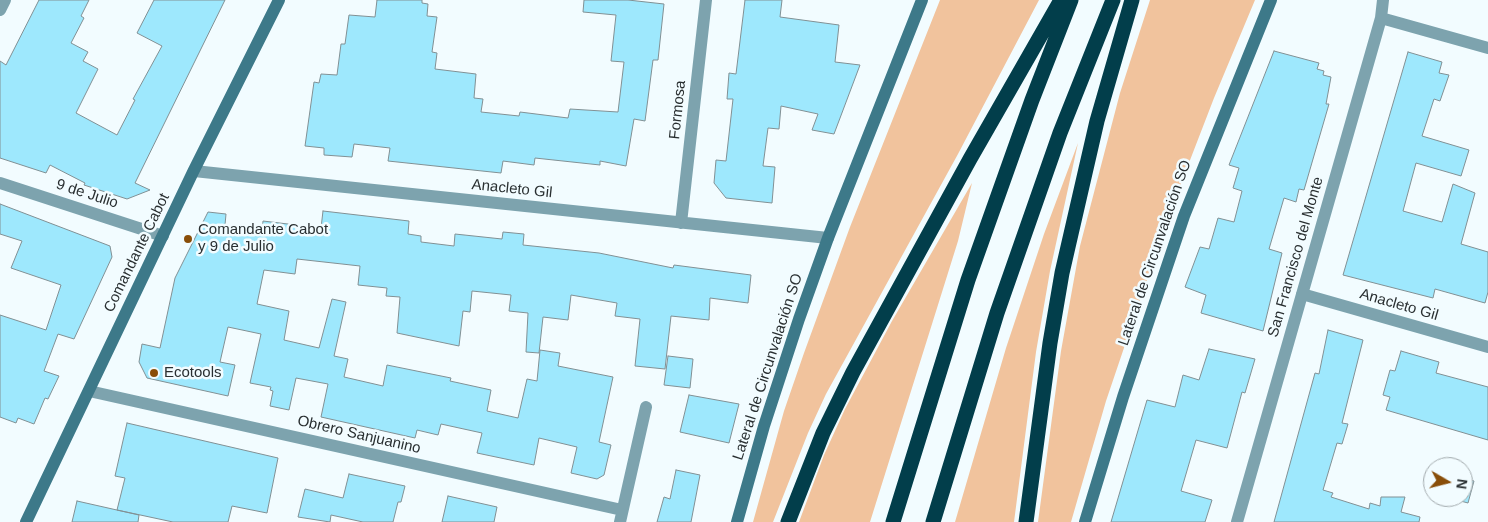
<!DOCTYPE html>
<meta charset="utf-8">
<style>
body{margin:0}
#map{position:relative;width:1488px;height:522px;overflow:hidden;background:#f2fcff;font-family:Arial,sans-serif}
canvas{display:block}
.north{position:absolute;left:1423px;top:457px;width:50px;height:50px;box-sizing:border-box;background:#f2fcff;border:1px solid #a2aaad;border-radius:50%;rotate:98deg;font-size:14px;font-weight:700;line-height:20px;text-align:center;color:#292f31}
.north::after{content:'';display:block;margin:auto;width:18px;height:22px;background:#894e09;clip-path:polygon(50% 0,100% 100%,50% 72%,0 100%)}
</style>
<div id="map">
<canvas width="1488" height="522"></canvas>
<div class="north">N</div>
</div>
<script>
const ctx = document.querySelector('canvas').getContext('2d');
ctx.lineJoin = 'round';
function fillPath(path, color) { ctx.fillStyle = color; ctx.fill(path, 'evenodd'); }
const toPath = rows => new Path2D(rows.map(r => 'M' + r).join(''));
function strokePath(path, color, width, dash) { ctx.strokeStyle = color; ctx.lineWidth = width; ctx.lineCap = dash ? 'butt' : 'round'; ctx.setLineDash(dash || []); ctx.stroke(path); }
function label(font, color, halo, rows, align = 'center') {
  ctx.font = font + ' Arial,sans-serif'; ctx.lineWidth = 5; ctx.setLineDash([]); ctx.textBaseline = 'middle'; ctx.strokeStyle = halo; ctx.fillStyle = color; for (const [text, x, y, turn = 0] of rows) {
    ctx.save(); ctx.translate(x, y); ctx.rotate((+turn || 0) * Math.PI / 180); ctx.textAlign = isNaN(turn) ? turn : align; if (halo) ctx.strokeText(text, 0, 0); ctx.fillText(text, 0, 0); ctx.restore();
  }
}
fillPath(toPath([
 [940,0,1039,0,958,154,826,394,808,433,773,522,753,522,784,411,804,353,850,227],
 [1150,0,1255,0,1214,98,1170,212,1106,401,1071,522,1038,522,1061,351,1080,246,1120,93],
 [1078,143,1050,271,1036,352,1014,522,955,522,1006,348,1044,234],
 [972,183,958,241,870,522,799,522,824,455,845,409,892,321]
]), '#f1c39d');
const building = toPath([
 [39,0,89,0,81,16,84,18,71,43,88,52,83,61,98,69,76,113,117,135,135,100,133,99,162,46,137,33,154,0,225,0,135,183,150,190,127,199,84,185,85,183,50,165,46,173,0,158,0,61,6,65,39,0],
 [377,0,422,0,422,3,428,4,427,16,437,17,432,52,437,53,435,69,476,74,474,98,483,99,481,112,519,116,520,112,568,118,570,109,618,112,624,62,611,61,616,15,583,12,584,0,628,0,664,4,658,60,653,60,645,121,634,119,626,166,600,161,600,165,535,158,534,165,503,161,501,173,388,161,390,148,354,144,352,157,324,155,324,148,305,146,314,82,319,83,321,74,337,75,341,44,345,44,349,15,375,17,377,0],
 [745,0,782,0,780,17,839,25,835,62,860,65,834,134,812,130,818,114,781,106,779,129,768,128,763,166,775,167,772,203,726,198,714,183,716,160,726,161,733,99,727,99,729,73,736,74,745,0],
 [1274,51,1319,63,1317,69,1324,71,1323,75,1331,77,1326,104,1329,104,1304,190,1299,189,1296,202,1284,198,1269,249,1282,253,1263,331,1201,313,1206,295,1185,287,1200,247,1209,249,1218,218,1234,222,1242,191,1233,188,1239,168,1229,165,1274,51],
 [1408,52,1442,62,1439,73,1449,75,1440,101,1434,99,1422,136,1469,150,1461,176,1416,163,1403,211,1442,222,1453,184,1475,193,1461,244,1488,252,1488,292,1485,303,1435,289,1433,298,1343,275,1408,52],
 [0,204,110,246,112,257,74,339,58,334,44,371,59,376,48,399,45,398,34,424,18,418,16,423,0,417,0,315,46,330,61,285,11,268,22,241,0,234,0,204],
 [323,211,409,221,408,234,421,236,421,242,454,246,455,234,502,239,503,232,524,234,523,245,599,253,673,268,674,265,751,275,748,303,710,298,709,320,671,316,665,369,635,366,640,319,615,316,617,303,571,295,568,320,543,317,539,353,526,352,528,313,509,311,511,295,472,291,470,312,463,311,459,346,397,333,400,297,386,296,387,288,358,285,360,266,297,259,295,274,264,270,257,304,289,311,284,340,319,348,332,299,346,302,334,356,348,359,344,377,383,386,387,365,451,378,450,381,491,390,487,411,518,418,527,379,537,381,540,350,560,353,558,366,613,377,599,442,611,445,604,475,597,479,571,473,577,447,539,438,534,465,477,453,482,433,441,424,438,435,417,430,415,438,321,417,328,384,296,378,289,410,270,406,273,391,270,390,271,387,250,383,261,334,228,327,220,362,235,365,228,396,147,378,139,362,142,344,160,348,175,278,208,212,226,214,225,225,262,232,263,221,321,228,323,211],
 [1328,330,1363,340,1342,423,1348,424,1342,444,1337,443,1323,490,1333,493,1331,497,1369,509,1370,503,1380,506,1381,497,1405,497,1401,512,1420,517,1419,522,1274,522,1315,373,1319,374,1328,330],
 [1209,349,1255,359,1245,393,1242,392,1227,448,1196,440,1181,491,1212,500,1205,522,1111,522,1147,400,1175,407,1183,375,1199,380,1209,349],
 [1401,351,1439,362,1436,373,1488,387,1488,440,1386,410,1390,397,1383,395,1390,370,1395,371,1401,351],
 [668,356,693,359,690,388,664,385,668,356],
 [689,395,739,404,729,443,680,432,689,395],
 [127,423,278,458,267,513,232,506,228,522,173,522,117,510,125,478,115,476,127,423],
 [676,470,700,475,691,522,657,522,664,497,670,499,676,470],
 [349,474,405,486,401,502,398,502,393,522,363,522,331,515,330,522,298,517,305,489,343,498,349,474],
 [1463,478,1474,481,1468,503,1446,497,1463,497,1463,478],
 [448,496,497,507,494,522,442,522,448,496],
 [77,501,139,515,138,522,72,522,77,501]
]);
fillPath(building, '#9ee8fd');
strokePath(building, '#819094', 1);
strokePath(toPath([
 [0,10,5,0],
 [1381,18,1488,48],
 [194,171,828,238],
 [0,183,163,236],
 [681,223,706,0],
 [1302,294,1488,347],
 [89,391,622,510],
 [620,522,646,407],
 [1237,522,1381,18,1383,0]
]), '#7da3ae', 12);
strokePath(toPath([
 [26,522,193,172,279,0],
 [737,522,764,426,799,319,828,238,922,0],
 [1085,522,1123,397,1184,216,1271,0]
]), '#3d7989', 12);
strokePath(toPath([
 [788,522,823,433,853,372,970,159,1061,0],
 [893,522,968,280,1032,100,1071,0],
 [933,522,997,313,1060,133,1113,0],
 [1026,522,1050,343,1062,273,1097,121,1132,0]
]), '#023e4b', 15);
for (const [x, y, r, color] of [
 [188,239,5,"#894e09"],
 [154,373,5,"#894e09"]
]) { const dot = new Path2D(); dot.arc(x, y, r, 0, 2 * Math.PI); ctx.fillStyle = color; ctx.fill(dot); strokePath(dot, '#f2fcff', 2); }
label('15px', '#292f31', '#f2fcff', [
 ["Formosa",678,110,-84],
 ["Anacleto Gil",512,189,6],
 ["9 de Julio",87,194,18],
 ["Comandante Cabot",137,253,-64],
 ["Lateral de Circunvalación SO",1155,253,-71],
 ["San Francisco del Monte",1296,257,-74],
 ["Anacleto Gil",1399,305,16],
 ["Lateral de Circunvalación SO",768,367,-72],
 ["Obrero Sanjuanino",359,435,13]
]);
label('15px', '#292f31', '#f2fcff', [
 ["Comandante Cabot",198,230],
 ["y 9 de Julio",198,247],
 ["Ecotools",164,373]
], 'left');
</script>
